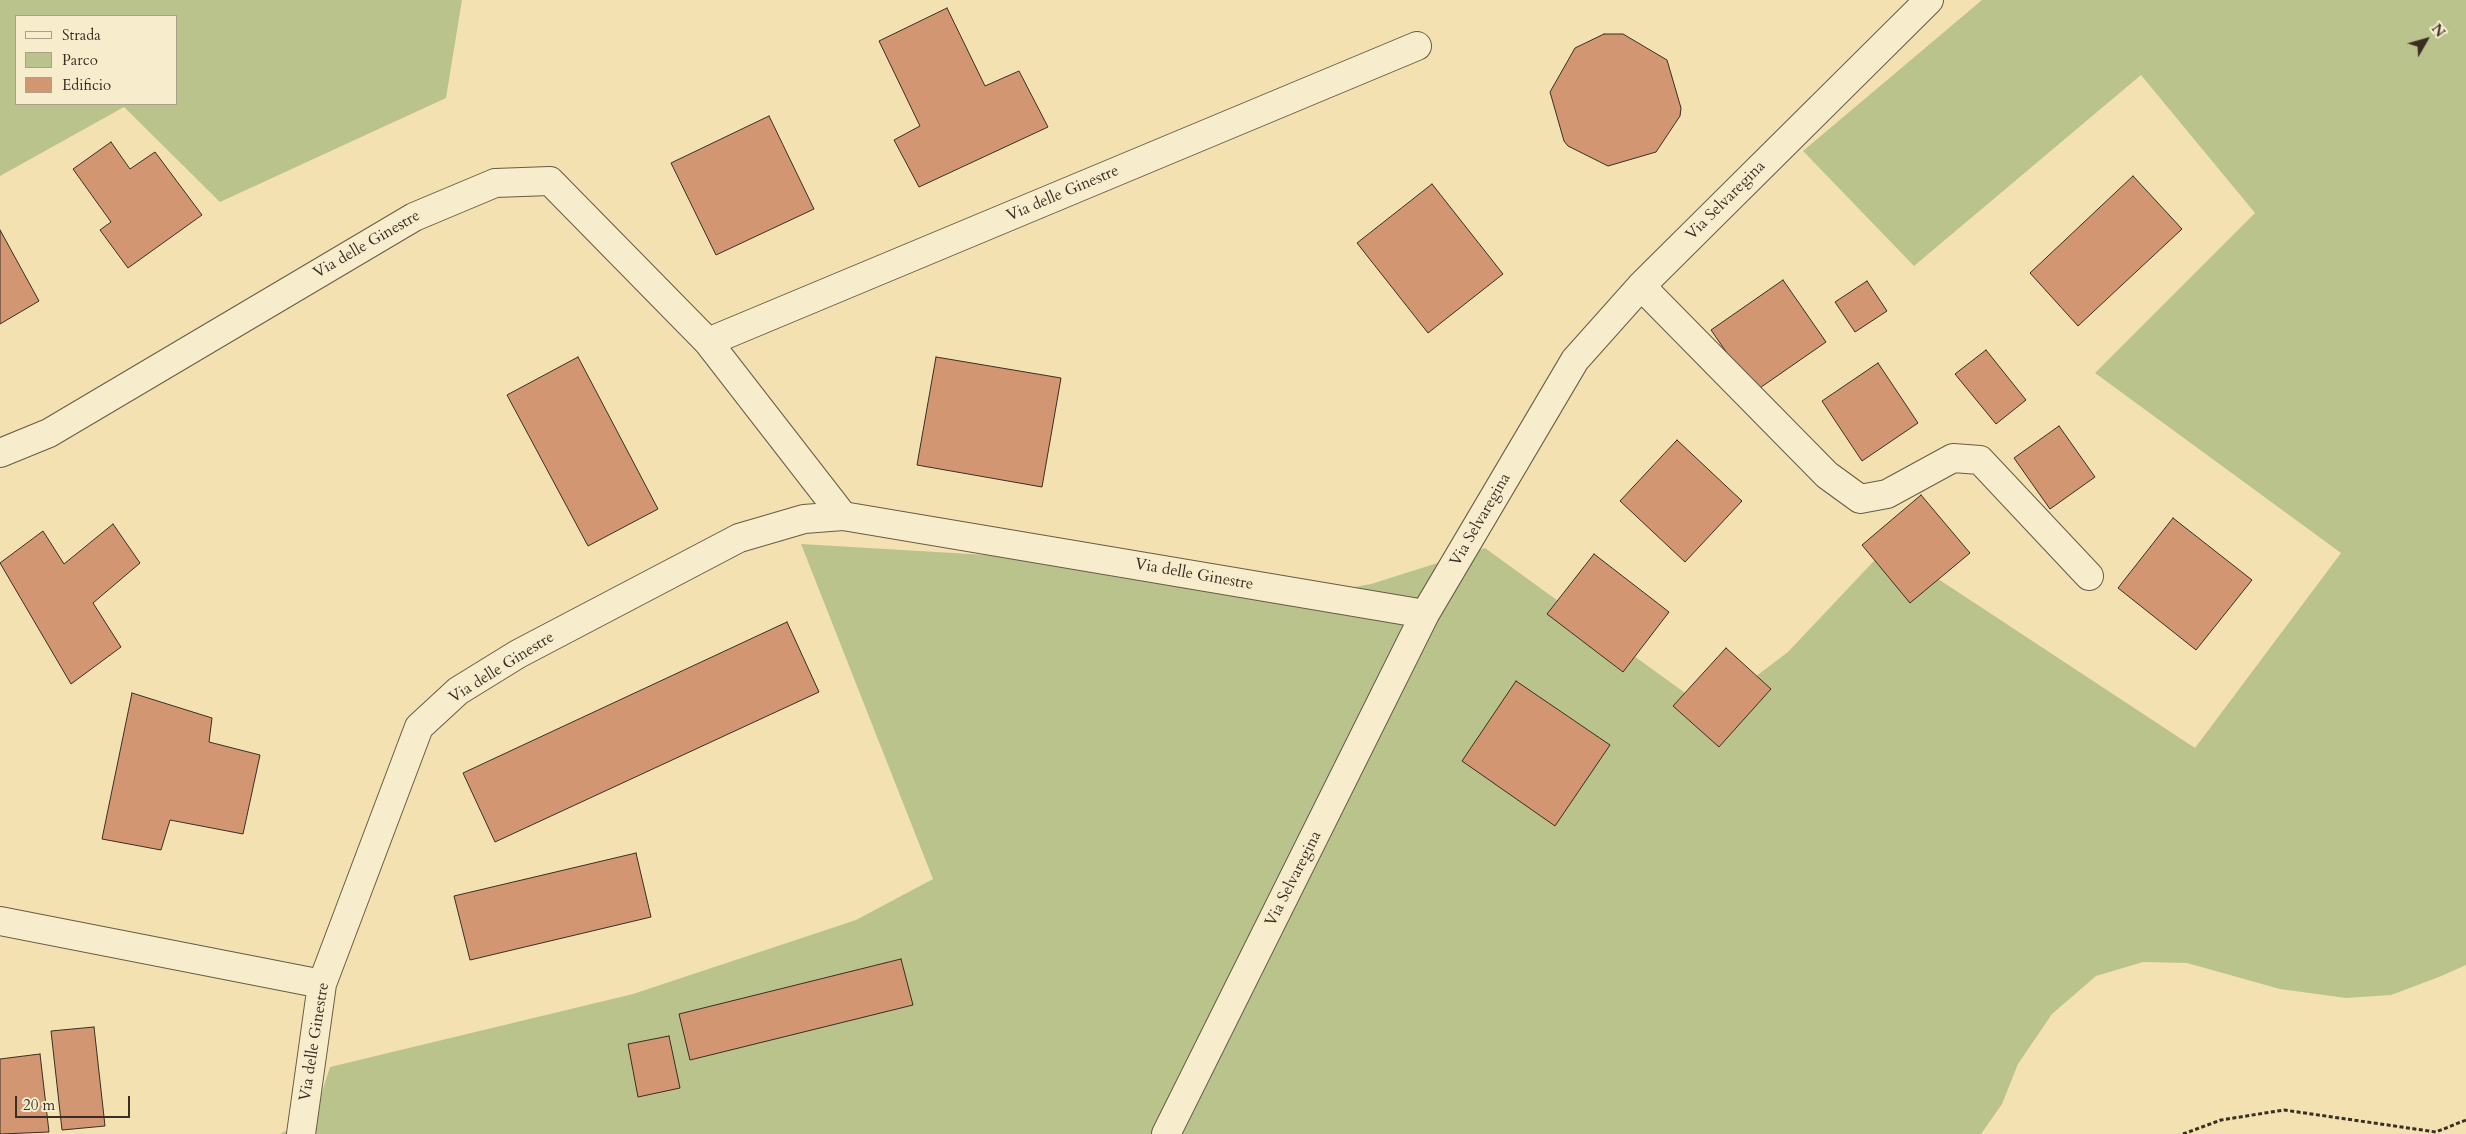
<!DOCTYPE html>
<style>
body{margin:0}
#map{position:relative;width:2466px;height:1134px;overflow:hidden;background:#f3e1b1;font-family:Cardo,serif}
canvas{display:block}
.legend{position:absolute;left:15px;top:15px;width:162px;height:90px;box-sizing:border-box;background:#f7eccc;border:1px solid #aba089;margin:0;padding:6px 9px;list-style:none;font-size:15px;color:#3a2e24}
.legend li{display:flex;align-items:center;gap:10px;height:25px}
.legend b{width:25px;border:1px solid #aba089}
.north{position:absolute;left:2401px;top:15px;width:50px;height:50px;-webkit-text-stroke:4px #f7eccc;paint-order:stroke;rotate:52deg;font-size:14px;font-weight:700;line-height:20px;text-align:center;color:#3a2e24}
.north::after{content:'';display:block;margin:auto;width:18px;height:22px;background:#3a2e24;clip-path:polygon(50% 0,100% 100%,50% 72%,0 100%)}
.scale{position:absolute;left:15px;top:1096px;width:115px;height:22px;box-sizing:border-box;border:2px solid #3a2e24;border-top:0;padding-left:6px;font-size:15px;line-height:18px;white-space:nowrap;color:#3a2e24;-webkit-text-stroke:4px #f7eccc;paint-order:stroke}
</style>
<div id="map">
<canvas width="2466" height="1134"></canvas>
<ul class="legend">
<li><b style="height:6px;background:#f7eccc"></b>Strada</li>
<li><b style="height:14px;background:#bbc38c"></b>Parco</li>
<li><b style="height:14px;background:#d29672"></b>Edificio</li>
</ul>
<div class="north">N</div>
<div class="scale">20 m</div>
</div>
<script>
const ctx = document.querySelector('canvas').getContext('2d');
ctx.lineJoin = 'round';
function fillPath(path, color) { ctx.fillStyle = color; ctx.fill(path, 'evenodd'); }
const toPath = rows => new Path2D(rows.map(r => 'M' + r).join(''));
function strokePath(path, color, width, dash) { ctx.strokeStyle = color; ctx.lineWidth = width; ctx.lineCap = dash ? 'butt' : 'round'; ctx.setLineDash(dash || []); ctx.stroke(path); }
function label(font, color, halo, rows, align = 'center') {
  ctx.font = font + ' Cardo,serif'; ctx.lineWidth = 5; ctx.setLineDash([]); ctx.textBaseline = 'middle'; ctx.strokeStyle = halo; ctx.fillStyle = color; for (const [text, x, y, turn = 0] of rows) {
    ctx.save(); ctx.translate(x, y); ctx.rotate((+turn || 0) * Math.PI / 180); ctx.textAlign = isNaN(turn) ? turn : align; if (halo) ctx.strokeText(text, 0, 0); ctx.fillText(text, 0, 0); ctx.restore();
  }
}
fillPath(toPath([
 [0,0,462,0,446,98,220,202,124,107,0,176],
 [176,16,176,104,16,104,16,16],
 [1982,0,2466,0,2466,965,2439,977,2391,995,2346,998,2280,989,2187,963,2143,962,2096,976,2052,1014,2018,1064,2002,1104,1981,1134,280,1134,314,1117,330,1067,633,994,856,920,933,879,801,544,1021,557,1317,594,1371,584,1485,548,1710,711,1788,652,1888,546,2195,748,2341,553,2095,373,2255,213,2141,75,1914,266,1803,151]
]), '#bbc38c');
const building = toPath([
 [947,8,985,86,1019,71,1048,127,919,187,894,140,920,126,879,41,947,8],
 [1604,34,1623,34,1667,60,1681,108,1680,116,1656,152,1608,166,1568,146,1564,141,1550,92,1575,48,1604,34],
 [769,116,814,209,716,255,671,163,769,116],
 [111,142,130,169,155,152,202,215,128,268,100,230,111,222,73,169,111,142],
 [2133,176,2182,229,2078,326,2030,273,2133,176],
 [1432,184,1503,274,1428,333,1357,243,1432,184],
 [0,230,39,301,0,324,0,230],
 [1783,280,1826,342,1754,392,1711,330,1783,280],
 [1867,281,1887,311,1855,332,1835,302,1867,281],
 [1986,350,2026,400,1996,424,1955,374,1986,350],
 [578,357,658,509,588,546,507,395,578,357],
 [936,357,1061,378,1042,487,917,465,936,357],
 [1878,363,1918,423,1862,461,1822,401,1878,363],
 [2059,426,2095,477,2050,509,2014,458,2059,426],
 [1677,440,1742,501,1685,562,1620,501,1677,440],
 [1921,495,1970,553,1910,603,1862,545,1921,495],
 [2173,518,2252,580,2196,650,2118,588,2173,518],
 [113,524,140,563,93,603,121,647,71,684,0,563,43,531,64,564,113,524],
 [1594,554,1669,612,1623,672,1547,614,1594,554],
 [787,622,819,692,495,842,463,773,787,622],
 [1726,648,1771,689,1719,747,1673,706,1726,648],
 [1516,681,1610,745,1555,826,1462,761,1516,681],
 [132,693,212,718,209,742,260,755,243,834,170,820,161,850,102,839,132,693],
 [636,853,651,917,470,960,454,896,636,853],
 [901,959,913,1005,690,1060,679,1014,901,959],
 [94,1027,105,1126,62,1130,51,1031,94,1027],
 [669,1036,680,1088,638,1097,628,1044,669,1036],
 [40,1054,49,1132,0,1134,0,1059,40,1054]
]);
fillPath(building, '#d29672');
strokePath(building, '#3a2e24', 1);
const minor = toPath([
 [1641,286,1827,475,1860,499,1887,494,1953,458,1980,460,2089,576],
 [708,342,1417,46],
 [0,453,49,433,414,217,495,183,550,181,708,342,843,516],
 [0,921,322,984],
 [301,1134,322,984,419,727,458,691,518,654,739,538,804,519,843,516,1425,614],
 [1166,1134,1425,614,1575,360,1641,286,1929,0]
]);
strokePath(minor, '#685b47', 30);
strokePath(toPath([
 [2183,1134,2221,1120,2284,1110,2436,1132,2466,1120]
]), '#3a2e24', 3, [4, 2.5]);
strokePath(minor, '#f7eccc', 28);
label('16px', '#3a2e24', '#f7eccc', [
 ["Via delle Ginestre",1063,194,-23],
 ["Via Selvaregina",1726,201,-45],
 ["Via delle Ginestre",367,245,-30],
 ["Via Selvaregina",1481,520,-60],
 ["Via delle Ginestre",1194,575,10],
 ["Via delle Ginestre",502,668,-32],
 ["Via Selvaregina",1294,879,-63],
 ["Via delle Ginestre",315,1042,-81]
]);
</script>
